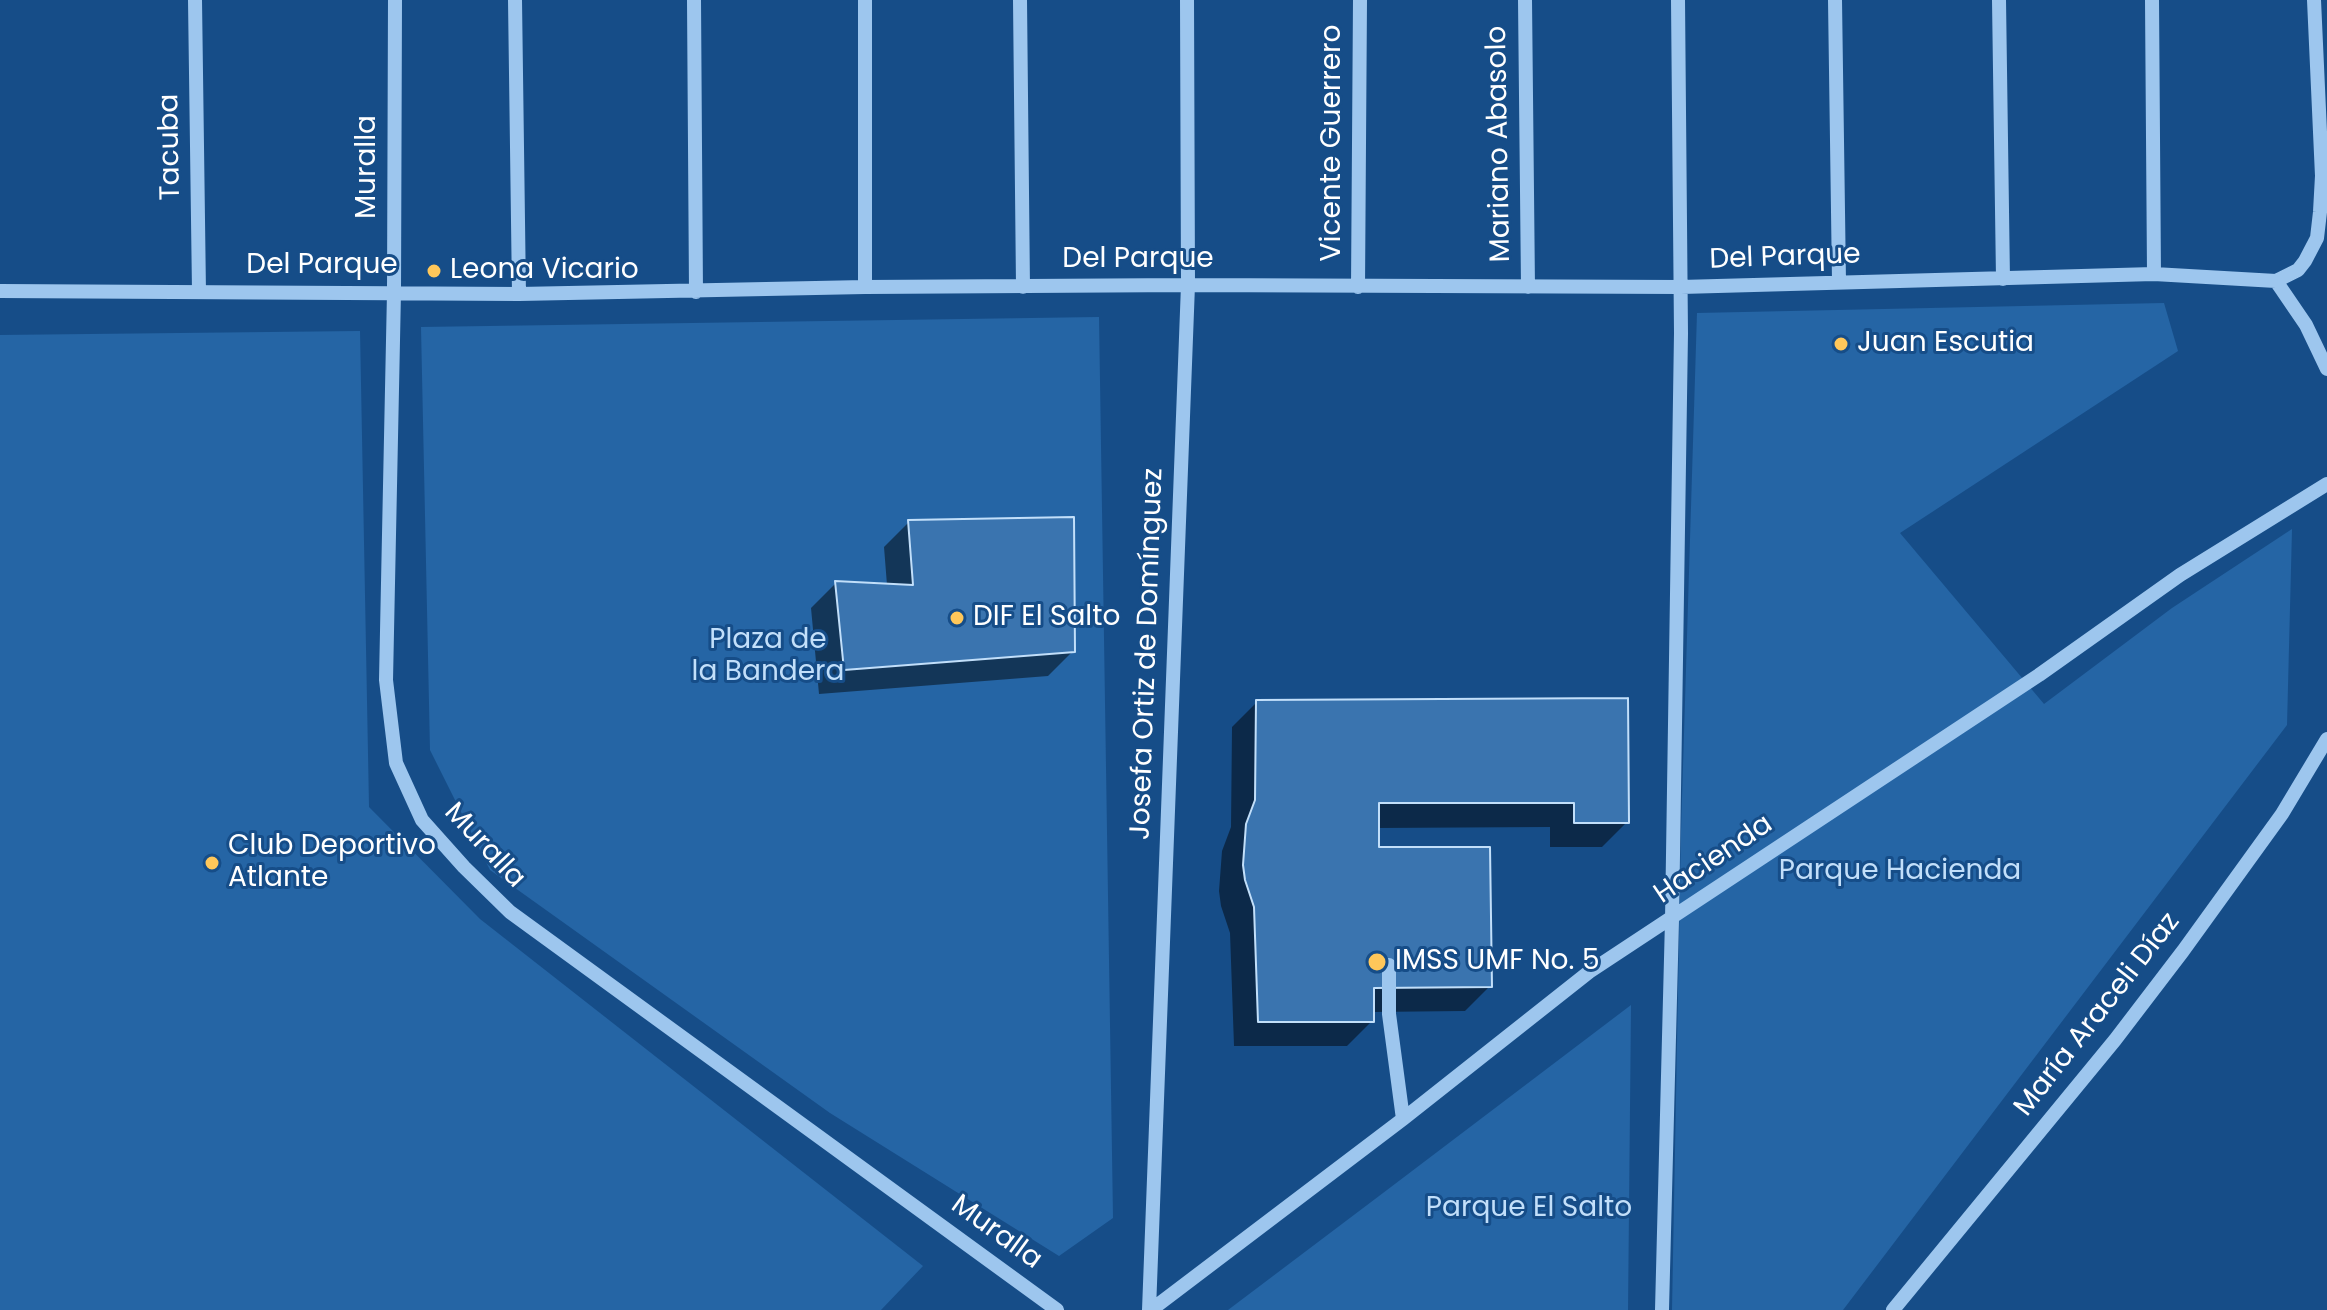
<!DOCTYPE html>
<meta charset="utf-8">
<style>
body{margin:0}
canvas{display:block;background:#164d88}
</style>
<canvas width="2327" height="1310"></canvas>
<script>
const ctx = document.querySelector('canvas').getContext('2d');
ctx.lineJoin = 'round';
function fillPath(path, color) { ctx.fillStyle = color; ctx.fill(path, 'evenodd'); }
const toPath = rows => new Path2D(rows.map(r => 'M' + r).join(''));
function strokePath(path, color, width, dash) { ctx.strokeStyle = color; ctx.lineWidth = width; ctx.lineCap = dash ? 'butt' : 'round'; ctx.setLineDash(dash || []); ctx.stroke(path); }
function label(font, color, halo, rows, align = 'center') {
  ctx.font = font + ' Poppins,sans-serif'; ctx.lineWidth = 6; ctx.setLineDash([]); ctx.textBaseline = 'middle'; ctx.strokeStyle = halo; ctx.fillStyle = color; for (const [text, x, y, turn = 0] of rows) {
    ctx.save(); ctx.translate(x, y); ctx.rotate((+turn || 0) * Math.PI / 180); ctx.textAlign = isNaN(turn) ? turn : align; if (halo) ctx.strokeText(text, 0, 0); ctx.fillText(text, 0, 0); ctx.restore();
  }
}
fillPath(toPath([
 [2164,303,2178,351,1900,533,2044,704,2172,608,2292,529,2287,725,1843,1310,1672,1310,1681,831,1697,313],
 [1099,317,1113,1218,1059,1256,830,1113,490,870,430,750,421,327],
 [360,331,369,807,480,919,923,1266,881,1310,0,1310,0,335],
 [1631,1005,1628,1310,1228,1310,1387,1190]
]), '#2565a5');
fillPath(toPath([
 [909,522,1073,651,1048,676,819,694,811,608,836,583,887,585,884,547],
 [1626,700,1627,822,1602,847,1550,847,1550,827,1377,828,1377,849,1490,986,1465,1011,1372,1012,1372,1021,1347,1046,1234,1046,1230,933,1221,906,1219,891,1222,851,1231,827,1232,727,1257,702]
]), '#0007');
const building = toPath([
 [1074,517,1075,652,844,670,835,581,913,585,908,520,1074,517],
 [1628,698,1629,823,1574,823,1574,803,1379,803,1379,847,1490,847,1492,987,1374,988,1374,1022,1258,1022,1254,907,1245,880,1243,865,1246,824,1255,800,1256,700,1628,698]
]);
fillPath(building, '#3a74af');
strokePath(building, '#c2dffa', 2);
strokePath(toPath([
 [195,0,199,292],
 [395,0,394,292,386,680,396,763,422,820,464,867,510,912,1057,1310],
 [515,0,519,294],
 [694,0,696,292],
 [865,0,865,287],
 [1020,0,1023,287],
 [1525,0,1528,287],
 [1835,0,1839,281],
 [1999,0,2003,279],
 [2152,0,2154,274],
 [2276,281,2306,325,2327,369],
 [1358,287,1360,0],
 [0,291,519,294,865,287,1188,285,1681,287,2154,274,2276,281,2298,270,2305,261,2317,238,2320,212,2322,176,2314,0],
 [1389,965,1389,1014,1403,1119],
 [1149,1310,1188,285,1187,0],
 [1151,1310,1403,1119,1589,972,2039,675,2180,575,2327,484],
 [1662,1310,1672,920,1681,333,1678,0],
 [1893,1310,2115,1040,2183,951,2282,814,2327,739]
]), '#9dc6ee', 14);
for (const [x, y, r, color] of [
 [434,271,8,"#ffc75a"],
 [1841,344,8,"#ffc75a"],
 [957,618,8,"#ffc75a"],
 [212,863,8,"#ffc75a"],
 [1377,962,10,"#ffc75a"]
]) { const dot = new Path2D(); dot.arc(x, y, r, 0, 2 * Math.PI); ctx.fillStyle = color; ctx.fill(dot); strokePath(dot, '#164d88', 3); }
label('28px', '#fff', '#164d88', [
 ["Vicente Guerrero",1333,143,-90],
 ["Mariano Abasolo",1500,144,-91],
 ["Tacuba",171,147,-91],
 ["Muralla",368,167,-90],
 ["Del Parque",1785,258,-2],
 ["Del Parque",1138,260],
 ["Del Parque",322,266],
 ["Josefa Ortiz de Domínguez",1148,654,-88],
 ["Muralla",484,846,47],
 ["Hacienda",1714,860,-34],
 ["María Araceli Díaz",2098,1015,-52],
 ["Muralla",996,1233,36]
]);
label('28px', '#fff', '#164d88', [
 ["Leona Vicario",450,271],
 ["Juan Escutia",1857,344],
 ["DIF El Salto",973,618],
 ["Club Deportivo",228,847],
 ["Atlante",228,879],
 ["IMSS UMF No. 5",1395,962]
], 'left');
label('28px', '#c2dffa', '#164d88', [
 ["Plaza de",768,641],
 ["la Bandera",768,673],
 ["Parque Hacienda",1900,872],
 ["Parque El Salto",1529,1209]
]);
</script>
